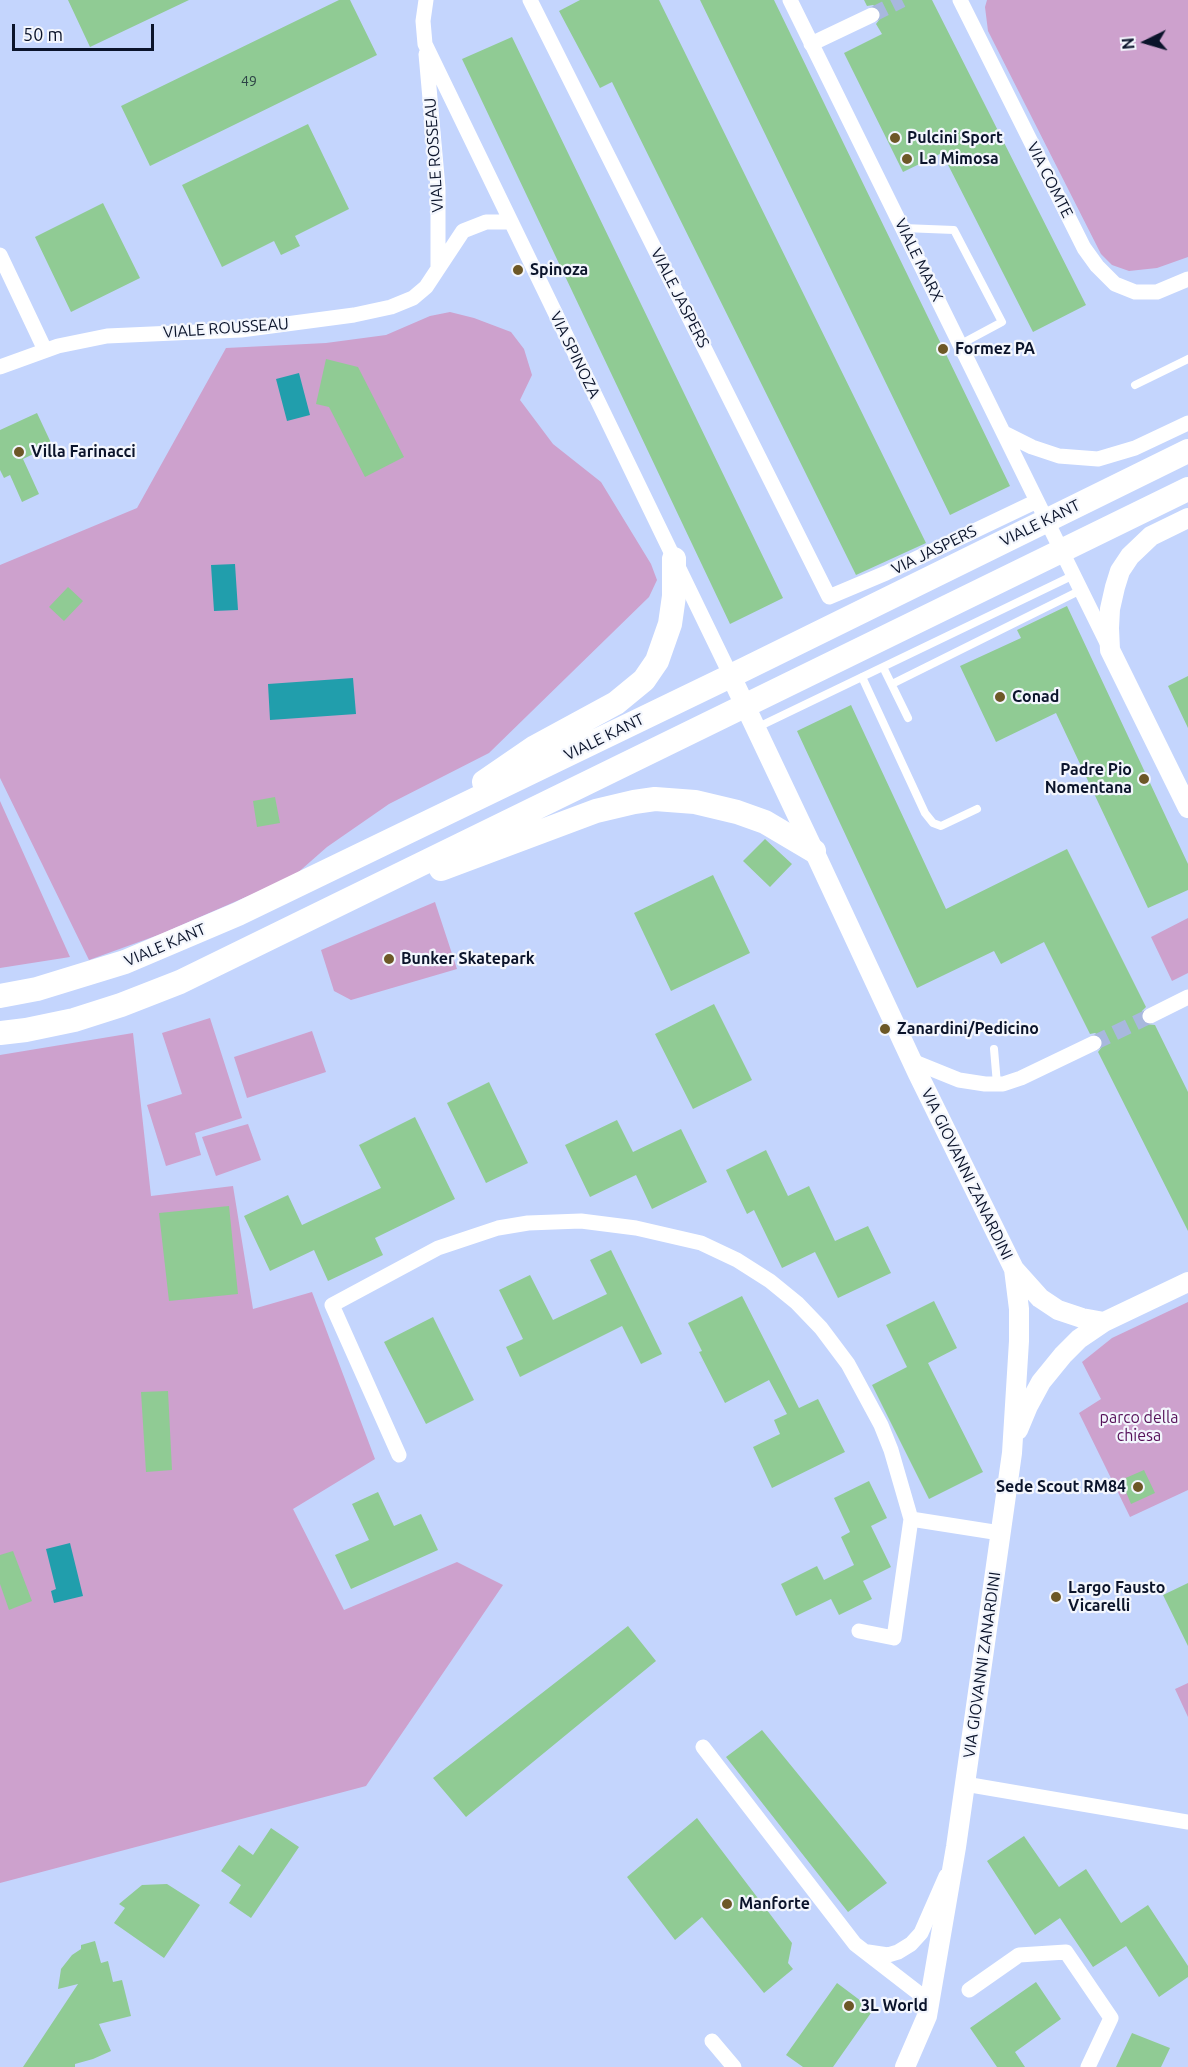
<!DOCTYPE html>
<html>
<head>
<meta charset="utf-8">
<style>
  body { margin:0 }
  #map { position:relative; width:1188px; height:2067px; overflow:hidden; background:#c4d5fd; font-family:Ubuntu,sans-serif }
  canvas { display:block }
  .north { position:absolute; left:1116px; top:12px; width:60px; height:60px; -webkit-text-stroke:4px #f3f6fd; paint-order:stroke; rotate:265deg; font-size:16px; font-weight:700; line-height:24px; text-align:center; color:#0b142b }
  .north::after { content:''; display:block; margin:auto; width:21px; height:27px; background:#0b142b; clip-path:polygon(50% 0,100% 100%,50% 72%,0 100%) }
  .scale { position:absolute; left:12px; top:24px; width:142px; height:27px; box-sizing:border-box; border:3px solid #0b142b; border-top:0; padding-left:8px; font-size:18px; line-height:21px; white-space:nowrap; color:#0b142b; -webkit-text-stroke:4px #f3f6fd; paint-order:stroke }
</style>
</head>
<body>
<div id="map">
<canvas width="1188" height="2067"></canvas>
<div class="north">N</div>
<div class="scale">50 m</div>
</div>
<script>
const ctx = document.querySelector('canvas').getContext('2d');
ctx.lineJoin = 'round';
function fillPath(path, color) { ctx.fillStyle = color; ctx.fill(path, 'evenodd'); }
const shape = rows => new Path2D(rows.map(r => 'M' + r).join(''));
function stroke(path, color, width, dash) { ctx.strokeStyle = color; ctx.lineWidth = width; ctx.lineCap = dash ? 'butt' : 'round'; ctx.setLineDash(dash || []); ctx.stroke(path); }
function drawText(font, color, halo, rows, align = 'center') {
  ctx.font = font + ' Ubuntu,sans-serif'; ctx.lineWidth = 4.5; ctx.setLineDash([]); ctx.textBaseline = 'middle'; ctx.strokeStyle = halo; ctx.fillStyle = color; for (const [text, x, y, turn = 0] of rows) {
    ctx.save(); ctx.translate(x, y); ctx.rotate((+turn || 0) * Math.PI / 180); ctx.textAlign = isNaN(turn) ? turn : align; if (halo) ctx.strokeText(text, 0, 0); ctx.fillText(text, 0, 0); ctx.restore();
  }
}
const green = shape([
  [987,0,1188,0,1188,257,1157,268,1129,271,1112,265,1101,254,988,31,985,7],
  [450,312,474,318,511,332,524,349,532,375,520,400,553,444,601,482,651,564,657,580,649,597,489,753,389,804,327,847,294,876,161,934,89,960,0,778,0,565,137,508,226,348,326,343,386,335,430,316],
  [0,801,70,957,0,968],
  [435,902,457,969,351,1000,334,991,321,950],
  [1188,918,1188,973,1172,981,1151,937],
  [210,1018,242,1118,195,1133,201,1155,166,1166,147,1105,182,1094,162,1033],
  [312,1031,326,1072,247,1098,234,1057],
  [133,1033,151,1196,233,1186,253,1309,312,1292,375,1459,293,1509,344,1610,457,1562,503,1585,366,1786,0,1883,0,1055],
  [248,1124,261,1160,216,1176,202,1137],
  [1188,1302,1188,1490,1130,1517,1079,1413,1101,1399,1082,1362,1112,1338],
  [1188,1683,1188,1717,1175,1689]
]);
const water = shape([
  [299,373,310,415,287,421,276,379],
  [235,564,238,610,214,611,211,565],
  [353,678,356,714,270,720,268,684],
  [70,1543,83,1596,54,1603,51,1591,56,1589,46,1549]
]);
const building = shape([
  [68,0,189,0,90,47],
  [339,0,350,0,377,55,150,166,121,106],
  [580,0,659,0,926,543,856,575,612,82,600,88,559,11],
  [700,0,774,0,1010,486,950,515],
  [864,0,932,0,1086,305,1033,332,942,153,903,172,844,53,882,34,876,24,882,16,880,10,873,5,867,6],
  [512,37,783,598,730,624,462,59],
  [308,124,349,209,295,236,300,246,281,255,274,241,222,267,182,185],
  [103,203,140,278,71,312,35,237],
  [326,359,358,367,404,457,365,477,329,407,316,404],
  [37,413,52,445,23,459,39,494,22,502,10,475,4,478,0,470,0,430],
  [68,587,83,601,64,621,49,607],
  [1067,606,1188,864,1188,890,1148,908,1056,713,996,742,960,666,1021,638,1017,630],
  [1188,676,1188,728,1168,686],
  [851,705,946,909,1067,849,1146,1007,1142,1011,1141,1020,1145,1024,1155,1025,1188,1092,1188,1231,1098,1052,1104,1044,1102,1038,1095,1033,1090,1034,1044,942,1001,964,994,951,917,988,797,731],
  [275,797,280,823,257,827,253,801],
  [765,839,792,864,770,887,743,861],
  [713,875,750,953,671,991,634,913],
  [714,1004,752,1080,693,1109,655,1034],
  [489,1082,528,1163,486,1183,447,1103],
  [415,1117,455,1199,375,1238,383,1255,328,1281,314,1250,270,1271,244,1216,288,1195,302,1225,381,1188,359,1145],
  [617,1120,633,1152,681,1129,707,1182,652,1209,636,1175,590,1197,565,1145],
  [766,1150,788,1196,809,1186,835,1241,868,1226,891,1273,838,1298,815,1252,782,1268,754,1210,747,1214,726,1170],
  [229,1206,238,1294,169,1301,159,1213],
  [611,1250,662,1354,641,1364,622,1326,520,1377,506,1347,523,1339,499,1290,530,1275,553,1320,607,1294,590,1260],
  [742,1296,799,1408,818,1399,845,1452,772,1488,753,1447,780,1434,774,1420,787,1414,769,1380,725,1403,699,1352,702,1351,688,1323],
  [934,1301,957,1348,928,1363,983,1472,929,1499,872,1385,907,1367,886,1325],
  [433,1317,474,1400,426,1424,384,1342],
  [168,1391,172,1470,146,1472,141,1392],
  [1144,1470,1155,1493,1131,1504,1121,1480],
  [869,1481,887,1518,871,1526,891,1567,863,1581,872,1599,839,1615,831,1599,796,1616,781,1584,817,1566,824,1580,854,1565,841,1537,850,1532,834,1498],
  [378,1492,394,1526,421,1514,438,1550,351,1589,335,1555,369,1540,352,1504],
  [13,1551,32,1601,9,1610,0,1584,0,1555],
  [1188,1583,1188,1646,1163,1595],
  [628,1626,656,1661,466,1817,433,1778],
  [762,1730,887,1883,848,1912,726,1757],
  [697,1818,792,1943,788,1963,793,1969,764,1993,702,1917,675,1940,627,1877],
  [271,1828,299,1847,251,1918,229,1903,241,1885,221,1871,239,1845,253,1855],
  [1024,1836,1059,1887,1086,1869,1121,1923,1148,1905,1188,1966,1188,1977,1159,1997,1126,1946,1093,1967,1060,1918,1035,1935,987,1861],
  [167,1884,200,1905,164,1958,114,1923,125,1908,119,1904,142,1885],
  [95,1941,101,1963,108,1961,113,1982,122,1980,131,2016,99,2024,111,2051,93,2059,75,2064,75,2067,23,2067,78,1984,58,1989,61,1969,72,1955,81,1949,81,1945],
  [1036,1982,1061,2019,1015,2052,1025,2067,997,2067,970,2028],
  [837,1983,873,2010,833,2067,803,2067,786,2055],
  [1132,2033,1170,2048,1161,2067,1116,2067]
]);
const minorTunnel = shape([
  [872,15,902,0],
  [1094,1043,1150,1016]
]);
const service = shape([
  [903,228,954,230,1002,322,961,344],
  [1135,385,1188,359],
  [883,667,908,718],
  [862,677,925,813,933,823,941,826,977,809],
  [892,684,1081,590],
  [756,728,1074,575],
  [994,1049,997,1084]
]);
const minor = shape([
  [426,0,423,21,425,44,731,676],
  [530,0,829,597,886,573,1037,501],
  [790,0,1108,645],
  [960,0,1084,248,1097,266,1115,284,1135,292,1157,292,1188,279],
  [811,44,872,15],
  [426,54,438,188,438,266],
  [0,255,45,350],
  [0,367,58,346,107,336,241,330,354,315,391,307,413,298,426,287,463,231,486,222,510,222],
  [1004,433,1032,447,1059,456,1098,459,1135,448,1188,423],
  [1150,1016,1188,997],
  [912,1061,959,1080,985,1084,1003,1084,1021,1078,1094,1043],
  [399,1455,332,1305,438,1248,498,1228,528,1223,581,1221,636,1228,701,1243,737,1260,770,1281,797,1303,821,1328,848,1364,881,1425,891,1450,911,1519,894,1638,859,1631],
  [911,1519,1000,1533],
  [703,1747,855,1944,930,2002],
  [965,1784,1188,1822],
  [868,1952,888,1955,898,1952,911,1944,921,1933,946,1876],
  [969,1990,1019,1955,1066,1952,1111,2018,1088,2067],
  [712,2041,734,2067]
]);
const tertiary = shape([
  [1188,518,1151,536,1130,556,1120,571,1115,587,1110,609,1109,628,1110,650,1188,808],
  [731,676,814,851,918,1074,1014,1269,1019,1309,1019,1341,1012,1453,956,1847,927,2016,905,2067],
  [1014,1269,1040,1298,1058,1310,1082,1318,1104,1322],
  [1018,1430,1028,1406,1041,1382,1063,1355,1079,1339,1104,1322,1188,1282]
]);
const primary = shape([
  [484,782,535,747,616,703,644,680,657,661,670,624,674,596,674,559],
  [441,869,596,811,634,802,655,799,695,802,737,812,765,822,814,851],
  [0,996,37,989,125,962,238,914,745,669,1188,451],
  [0,1033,26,1030,74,1020,121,1005,180,982,1188,489]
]);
const markers = [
  [895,138,6,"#6d5827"],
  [907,159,6,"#6d5827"],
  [518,270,6,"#6d5827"],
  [943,349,6,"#6d5827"],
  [19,452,6,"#6d5827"],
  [1000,697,6,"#6d5827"],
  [1144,779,6,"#6d5827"],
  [389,959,6,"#6d5827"],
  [885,1029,6,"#6d5827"],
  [1138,1487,6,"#6d5827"],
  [1056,1597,6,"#6d5827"],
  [727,1904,6,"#6d5827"],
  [849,2006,6,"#6d5827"]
];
const numberNames = [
  ["49",249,81]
];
const poiNames = [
  ["Pulcini Sport",907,138],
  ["La Mimosa",919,159],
  ["Spinoza",530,270],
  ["Formez PA",955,349],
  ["Villa Farinacci",31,452],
  ["Conad",1012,697],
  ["Padre Pio",1132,770,"right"],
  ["Nomentana",1132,788,"right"],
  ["Bunker Skatepark",401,959],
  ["Zanardini/Pedicino",897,1029],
  ["Sede Scout RM84",1126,1487,"right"],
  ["Largo Fausto",1068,1588],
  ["Vicarelli",1068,1606],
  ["Manforte",739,1904],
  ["3L World",861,2006]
];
const streetNames = [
  ["VIALE ROSSEAU",434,155,-94],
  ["VIA COMTE",1050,180,63],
  ["VIALE MARX",919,260,64],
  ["VIALE JASPERS",680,298,63],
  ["VIALE ROUSSEAU",226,328,-4],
  ["VIA SPINOZA",575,355,64],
  ["VIALE KANT",1040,523,-26],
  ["VIA JASPERS",934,550,-26],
  ["VIALE KANT",604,737,-26],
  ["VIALE KANT",165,945,-23],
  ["VIA GIOVANNI ZANARDINI",967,1174,64],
  ["VIA GIOVANNI ZANARDINI",982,1665,-82]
];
const parkNames = [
  ["parco della",1139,1418],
  ["chiesa",1139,1436]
];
fillPath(green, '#cda1cd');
fillPath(water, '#219eac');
fillPath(building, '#90cb94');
stroke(minorTunnel, '#a8b8de', 15, [15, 8]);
stroke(service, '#fff', 8);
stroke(minor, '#fff', 15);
stroke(tertiary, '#fff', 20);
stroke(primary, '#fff', 24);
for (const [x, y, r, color] of markers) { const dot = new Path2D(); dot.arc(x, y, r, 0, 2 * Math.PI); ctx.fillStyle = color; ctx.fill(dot); stroke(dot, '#f3f6fd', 2); }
drawText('14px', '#2c4245', null, numberNames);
drawText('bold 16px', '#0b142b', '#f3f6fd', poiNames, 'left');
drawText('16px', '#0b142b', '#f3f6fd', streetNames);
drawText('16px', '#561159', '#f3f6fd', parkNames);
</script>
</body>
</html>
